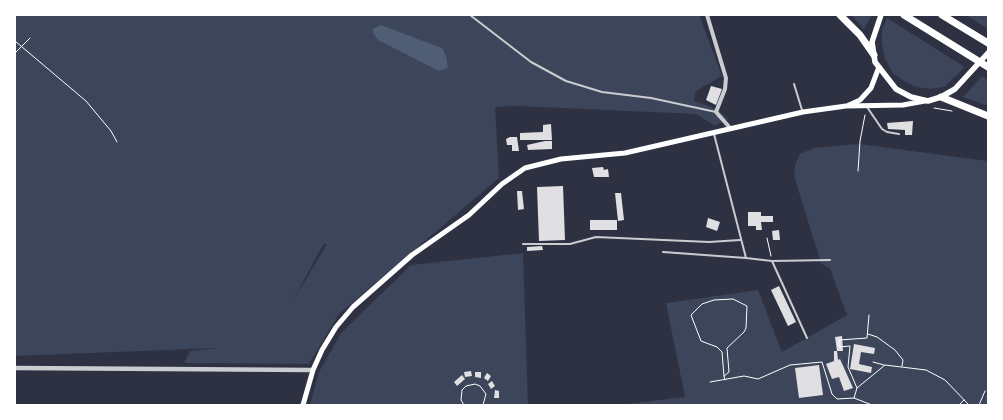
<!DOCTYPE html>
<html>
<head>
<meta charset="utf-8">
<style>
  body { margin:0 }
  #map { position:relative; width:1003px; height:420px; overflow:hidden; background:#2d3142; font-family:Lato,sans-serif }
  canvas { display:block }
  .frame { position:absolute; inset:0; border:16px solid #fff; pointer-events:none }
</style>
</head>
<body>
<div id="map">
<canvas width="1003" height="420"></canvas>
<div class="frame"></div>
</div>
<script>
const ctx = document.querySelector('canvas').getContext('2d');
ctx.lineJoin = 'round';
function fillPath(path, color) { ctx.fillStyle = color; ctx.fill(path, 'evenodd'); }
const shape = rows => new Path2D(rows.map(r => 'M' + r).join(''));
function stroke(path, color, width, dash) { ctx.strokeStyle = color; ctx.lineWidth = width; ctx.lineCap = dash ? 'butt' : 'round'; ctx.setLineDash(dash || []); ctx.stroke(path); }
const green = shape([
  [15,15,699,15,722,76,696,91,694,101,717,109,728,119,715,126,696,114,517,106,495,107,499,178,339,314,309,364,184,363,190,351,217,348,15,356],
  [324,244,327,244,294,299,318,254],
  [851,15,872,15,864,29],
  [966,15,988,15,988,29],
  [887,18,965,67,944,87,931,89,916,87,904,81,893,73,885,59,882,43,882,30],
  [982,76,988,80,988,106,963,97],
  [859,144,988,161,988,405,619,405,685,397,666,303,758,290,782,352,847,315,830,269,821,263,794,176,795,165,800,154,814,148],
  [523,253,528,405,310,405,319,372,341,333,411,265]
]);
const water = shape([
  [381,25,442,48,446,56,448,68,439,71,378,40,373,33,373,29]
]);
const building = shape([
  [711,86,722,89,716,105,706,100],
  [913,121,912,135,905,135,905,130,888,129,887,123],
  [551,124,552,140,520,140,520,133,543,132,543,125],
  [510,137,517,137,519,151,512,151,512,145,507,145,506,139],
  [545,141,552,141,552,149,528,150,527,145],
  [603,167,604,170,608,169,609,177,594,177,592,168],
  [563,186,565,240,539,241,537,187],
  [517,191,522,191,524,209,518,210],
  [615,193,621,193,624,220,618,221],
  [748,212,761,212,761,216,773,216,773,222,761,222,762,230,756,230,756,226,748,226],
  [708,218,720,222,717,231,706,227],
  [590,220,617,220,617,230,590,230],
  [779,230,780,240,773,240,772,231],
  [542,246,543,250,527,251,527,247],
  [779,286,796,322,788,326,771,290],
  [842,336,843,351,837,351,838,360,840,359,853,388,844,391,839,377,832,379,826,364,834,361,834,351,837,351,835,337],
  [854,344,875,348,874,354,861,352,859,364,872,367,871,373,850,369],
  [819,365,823,395,799,398,795,368],
  [471,371,472,376,465,377,464,372],
  [475,372,481,372,481,378,475,377],
  [487,373,491,376,488,381,484,378],
  [462,375,465,379,457,386,454,382],
  [492,381,495,386,491,389,488,384],
  [495,390,499,391,499,398,494,398]
]);
const path = shape([
  [15,41,86,101,111,131,117,142],
  [15,53,30,38],
  [934,108,952,111],
  [858,171,860,141,865,115],
  [767,238,771,256],
  [869,315,867,338,839,340,839,347,850,346,848,367,857,388,854,398,872,405],
  [868,334,877,337,895,350,903,360,902,366],
  [873,362,884,365],
  [724,376,729,372,727,348,744,332,746,328,747,306,733,299,714,300,702,304,691,315,701,341,717,347,722,352,724,376,725,380],
  [710,382,744,376,758,379,790,365,822,362,832,394,837,399,854,398],
  [857,388,885,365,926,370,945,380,969,405],
  [464,405,461,400,462,390,466,386,475,384,480,386,486,394,483,405],
  [959,405,964,400],
  [979,405,985,391]
]);
const service = shape([
  [470,15,531,62,566,81,602,92,651,98,716,112],
  [794,84,802,110],
  [867,107,882,129,887,132,899,134],
  [714,134,746,258,772,261,830,260],
  [523,244,570,244,596,237,709,242,740,240],
  [663,252,746,258],
  [772,261,807,338]
]);
const minor = shape([
  [707,15,726,78,725,89,716,112,731,129]
]);
const tertiary = shape([
  [15,368,313,370]
]);
const secondary = shape([
  [849,105,860,100,871,88,879,67],
  [303,405,313,370,322,350,336,327,353,307,412,255,469,215,502,184,525,168,561,159,625,153,803,112,846,106,903,105,925,101]
]);
const primary = shape([
  [881,15,872,42,875,62,896,89,911,97,928,101,941,97,955,89,988,53]
]);
const motorway = shape([
  [840,15,860,35,874,55],
  [904,15,988,67],
  [942,15,988,43],
  [941,97,988,116]
]);
fillPath(green, '#3c4559');
fillPath(water, '#4f5d75');
fillPath(building, '#e0e0e3');
stroke(path, '#fff', 1);
stroke(service, '#caccd0', 2);
stroke(minor, '#caccd0', 4);
stroke(tertiary, '#caccd0', 4.5);
stroke(secondary, '#fff', 5);
stroke(primary, '#fff', 5.5);
stroke(motorway, '#fff', 7);
</script>
</body>
</html>
